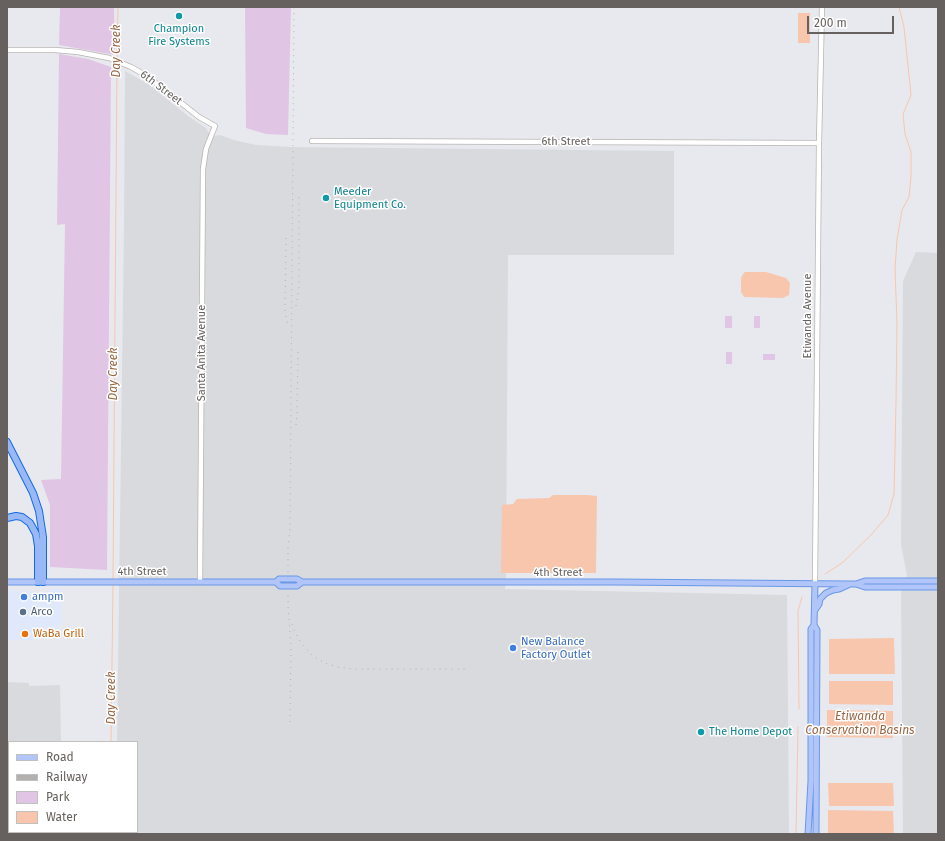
<!DOCTYPE html>
<html>
<head>
<meta charset="utf-8">
<style>
  body { margin:0 }
  #map { position:relative; width:945px; height:841px; overflow:hidden; background:#e7e9ef; font-family:"Fira Sans",sans-serif }
  canvas { display:block }
  .frame { position:absolute; inset:0; border:8px solid #66615e; pointer-events:none }
  .legend { position:absolute; left:8px; top:741px; width:130px; height:92px; box-sizing:border-box; background:#fff; border:1px solid #c2c0bf; margin:0; padding:5px 7px; list-style:none; font-size:12px; color:#66615e }
  .legend li { display:flex; align-items:center; gap:8px; height:20px }
  .legend b { width:20px; border:1px solid #c2c0bf }
  .scale { position:absolute; left:807px; top:16px; width:87px; height:18px; box-sizing:border-box; border:2px solid #66615e; border-top:0; padding-left:5px; font-size:12px; line-height:14px; white-space:nowrap; color:#66615e; -webkit-text-stroke:3px #fff; paint-order:stroke }
</style>
</head>
<body>
<div id="map">
<canvas width="945" height="841"></canvas>
<div class="frame"></div>
<ul class="legend">
<li><b style="height:5px;background:#b2c5f9"></b>Road</li>
<li><b style="height:5px;background:#b2b1b0"></b>Railway</li>
<li><b style="height:11px;background:#e1c5e4"></b>Park</li>
<li><b style="height:11px;background:#f8c6ad"></b>Water</li>
</ul>
<div class="scale">200 m</div>
</div>
<script>
const ctx = document.querySelector('canvas').getContext('2d');
ctx.lineJoin = 'round';
function fillPath(path, color) { ctx.fillStyle = color; ctx.fill(path, 'evenodd'); }
const shape = rows => new Path2D(rows.map(r => 'M' + r).join(''));
function stroke(path, color, width, dash) { ctx.strokeStyle = color; ctx.lineWidth = width; ctx.lineCap = dash ? 'butt' : 'round'; ctx.setLineDash(dash || []); ctx.stroke(path); }
function drawText(font, color, halo, rows, align = 'center') {
  ctx.font = font + ' "Fira Sans",sans-serif'; ctx.lineWidth = 3; ctx.setLineDash([]); ctx.textBaseline = 'middle'; ctx.strokeStyle = halo; ctx.fillStyle = color; for (const [text, x, y, turn = 0] of rows) {
    ctx.save(); ctx.translate(x, y); ctx.rotate((+turn || 0) * Math.PI / 180); ctx.textAlign = isNaN(turn) ? turn : align; if (halo) ctx.strokeText(text, 0, 0); ctx.fillText(text, 0, 0); ctx.restore();
  }
}
const commercial = shape([
  [7,589,14,591,29,591,33,593,48,593,51,589,62,589,61,625,57,628,39,628,35,640,7,640]
]);
const industrial = shape([
  [125,71,148,84,188,116,206,128,208,132,215,136,220,135,234,140,256,145,291,147,674,151,674,255,508,255,506,575,505,589,787,595,789,834,115,834,115,832,137,832,137,742,117,742,124,226],
  [916,252,938,253,938,834,903,834,901,593,907,576,901,544,903,281],
  [7,682,29,683,29,686,60,685,61,742,9,742,9,832,57,832,56,834,7,834]
]);
const green = shape([
  [60,7,114,7,115,55,59,45],
  [245,7,291,7,288,135,266,134,246,128],
  [59,54,88,59,111,67,107,570,50,567,50,505,41,480,61,479,65,224,57,225],
  [725,316,732,316,732,328,725,328],
  [754,316,760,316,760,328,754,328],
  [726,352,732,352,732,364,726,364],
  [763,354,775,354,775,360,763,360]
]);
const water = shape([
  [798,13,810,13,810,43,798,43],
  [745,272,766,272,786,278,790,283,789,295,783,298,744,297,741,292,741,278,743,274],
  [553,495,587,495,597,496,596,573,501,573,502,505,513,504,517,499,549,498],
  [894,638,895,674,829,674,829,639],
  [829,681,893,681,893,705,829,704],
  [827,710,893,711,893,738,827,737],
  [828,783,893,783,894,806,829,806],
  [828,810,893,811,894,834,828,834]
]);
const stream = shape([
  [117,58,118,7],
  [825,574,842,563,871,535,888,515,894,494,896,403,897,323,895,269,897,240,902,210,909,197,911,176,911,152,905,134,903,114,911,95,904,27,899,7],
  [113,580,117,64],
  [799,709,798,611,802,597],
  [111,742,113,584],
  [110,834,110,832],
  [796,834,798,727]
]);
const secondary = shape([
  [7,50,55,50,78,52,109,58,131,67,147,76,199,117,215,126,206,149,203,169,200,582],
  [312,141,819,143],
  [815,584,819,143,822,7]
]);
const primary = shape([
  [7,582,276,582,279,579,297,579,302,582],
  [276,582,280,586,297,586,302,582,615,582,849,584,856,584,865,587,938,587],
  [815,584,814,625,817,630,816,834],
  [856,584,865,581,938,581],
  [815,610,819,604,820,599,826,593,833,590,839,589,848,585],
  [808,834,811,781,811,629,814,625]
]);
const highway = shape([
  [7,442,33,493,39,511,43,537,43,582],
  [7,518,16,516,22,517,30,523,36,534,38,546,38,582]
]);
const rail = shape([
  [286,238,285,310,288,327],
  [296,306,299,287,299,196],
  [296,425,297,414,298,350],
  [292,624,294,630,301,643,312,655,323,662,337,667,353,669,468,669],
  [290,722,291,646,288,605,288,547,290,531,294,7]
]);
const markers = [
  [179,16,4,"#0f9aa8"],
  [326,198,4,"#0f9aa8"],
  [24,597,4,"#3f7fe0"],
  [23,612,4,"#5c6f8a"],
  [25,634,4,"#e8710a"],
  [513,648,4,"#3f7fe0"],
  [701,732,4,"#0f9aa8"]
];
const cultureNames = [
  ["Champion",179,29,"center"],
  ["Fire Systems",179,42,"center"],
  ["Meeder",334,192],
  ["Equipment Co.",334,205],
  ["The Home Depot",709,732]
];
const streetNames = [
  ["6th Street",161,88,37],
  ["6th Street",566,142],
  ["Etiwanda Avenue",808,316,-90],
  ["Santa Anita Avenue",202,353,-90],
  ["4th Street",142,572],
  ["4th Street",558,573]
];
const shopNames = [
  ["ampm",32,597],
  ["New Balance",521,642],
  ["Factory Outlet",521,655]
];
const serviceNames = [
  ["Arco",31,612]
];
const foodNames = [
  ["WaBa Grill",33,634]
];
const waterNames = [
  ["Day Creek",117,51,-90],
  ["Day Creek",114,374,-90],
  ["Day Creek",112,698,-90],
  ["Etiwanda",860,717],
  ["Conservation Basins",860,731]
];
fillPath(commercial, '#dfe9fb');
fillPath(industrial, '#d9dade');
fillPath(green, '#e1c5e4');
fillPath(water, '#f8c6ad');
stroke(stream, '#f8c6ad', 1);
stroke(secondary, '#b8b4b1', 6);
stroke(primary, '#6898e6', 7);
stroke(highway, '#1369e3', 8);
stroke(secondary, '#fff', 4.5);
stroke(primary, '#b2c5f9', 5);
stroke(highway, '#98b9f5', 6);
stroke(rail, '#b2b1b0', 1, [1, 5]);
for (const [x, y, r, color] of markers) { const dot = new Path2D(); dot.arc(x, y, r, 0, 2 * Math.PI); ctx.fillStyle = color; ctx.fill(dot); stroke(dot, '#fff', 1.5); }
drawText('11px', '#0d838f', '#fff', cultureNames, 'left');
drawText('11px', '#66615e', '#fff', streetNames);
drawText('11px', '#366cbe', '#fff', shopNames, 'left');
drawText('11px', '#4e5e75', '#fff', serviceNames, 'left');
drawText('11px', '#c56008', '#fff', foodNames, 'left');
drawText('italic 12px', '#996744', '#fff', waterNames);
</script>
</body>
</html>
